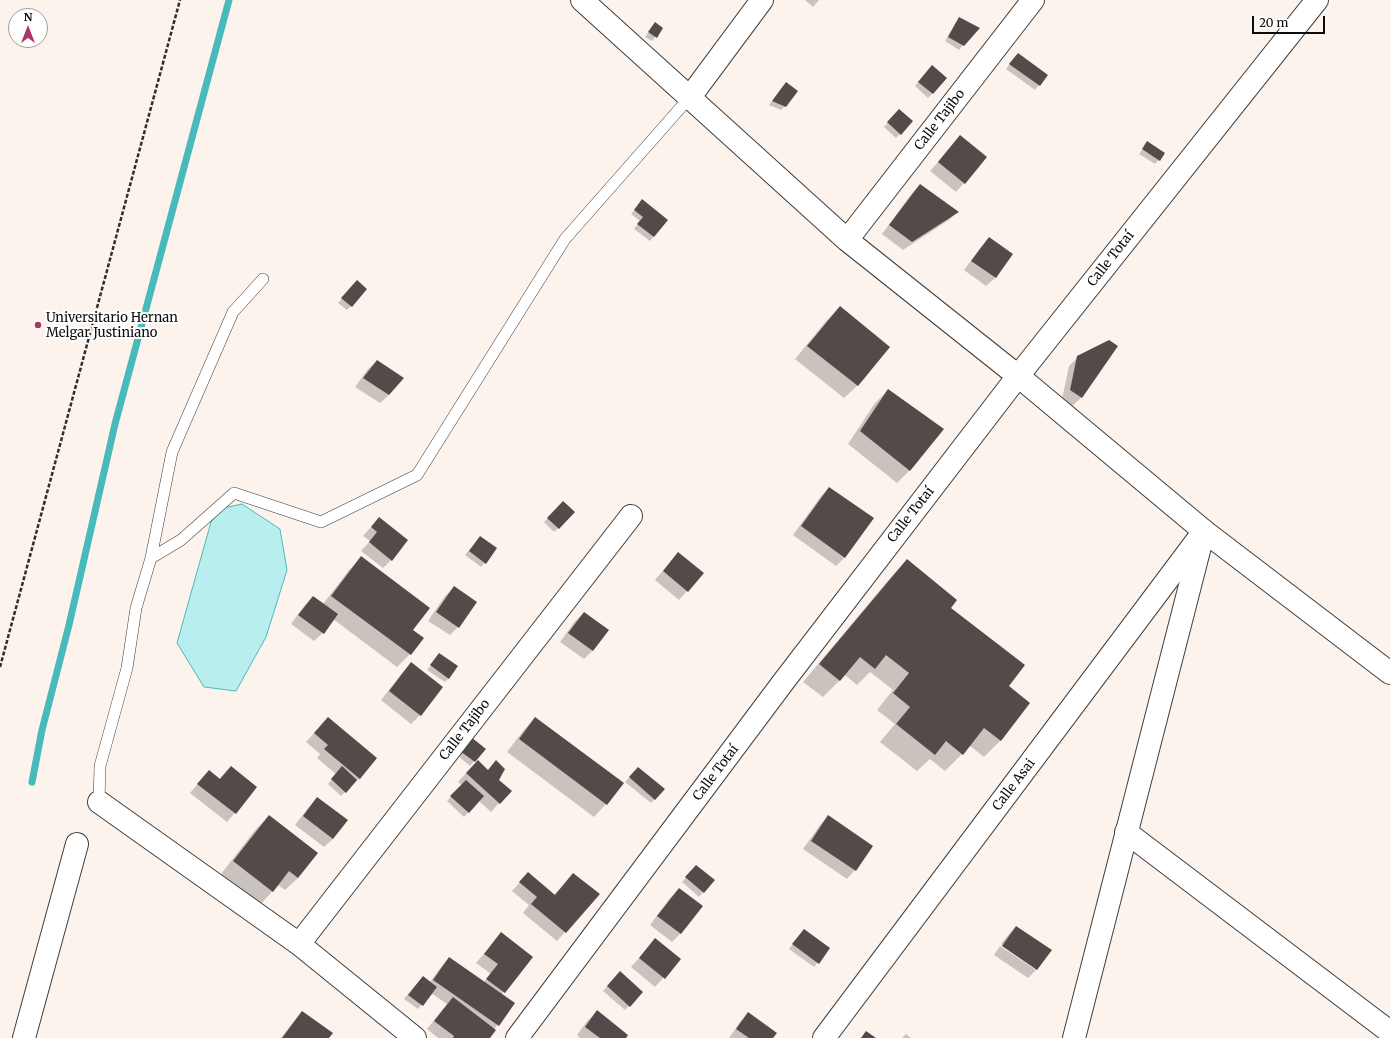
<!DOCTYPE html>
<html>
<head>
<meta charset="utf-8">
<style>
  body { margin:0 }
  #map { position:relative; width:1390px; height:1038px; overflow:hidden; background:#fdf3ed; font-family:Merriweather,serif }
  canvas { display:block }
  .north { position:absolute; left:8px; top:8px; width:40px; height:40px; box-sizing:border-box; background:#fff; border:1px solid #9e9e9e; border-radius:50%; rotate:0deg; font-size:11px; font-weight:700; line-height:16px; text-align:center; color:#0c0c0c }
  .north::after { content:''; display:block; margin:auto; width:14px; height:18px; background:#aa3668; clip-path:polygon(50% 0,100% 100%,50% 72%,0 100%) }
  .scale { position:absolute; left:1252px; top:16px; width:73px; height:18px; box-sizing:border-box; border:2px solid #0c0c0c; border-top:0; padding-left:5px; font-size:12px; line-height:14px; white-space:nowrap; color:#0c0c0c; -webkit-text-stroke:3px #fff; paint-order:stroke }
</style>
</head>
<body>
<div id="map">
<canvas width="1390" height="1038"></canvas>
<div class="north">N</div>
<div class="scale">20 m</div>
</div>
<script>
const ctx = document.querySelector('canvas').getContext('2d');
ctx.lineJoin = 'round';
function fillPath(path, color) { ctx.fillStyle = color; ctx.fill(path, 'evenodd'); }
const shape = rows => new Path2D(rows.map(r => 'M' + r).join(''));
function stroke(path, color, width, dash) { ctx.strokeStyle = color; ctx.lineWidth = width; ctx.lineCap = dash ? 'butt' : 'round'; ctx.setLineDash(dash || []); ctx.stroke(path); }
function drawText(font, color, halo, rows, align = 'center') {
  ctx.font = font + ' Merriweather,serif'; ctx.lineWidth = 4; ctx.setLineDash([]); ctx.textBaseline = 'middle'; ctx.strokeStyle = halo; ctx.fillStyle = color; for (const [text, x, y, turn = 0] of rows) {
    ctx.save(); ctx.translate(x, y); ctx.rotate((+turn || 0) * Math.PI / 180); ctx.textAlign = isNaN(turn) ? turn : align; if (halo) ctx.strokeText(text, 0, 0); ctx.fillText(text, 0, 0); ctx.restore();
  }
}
const water = shape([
  [242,504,280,529,287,570,266,637,236,691,204,687,177,643,211,522,223,508,242,504]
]);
const shadow = shape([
  [805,0,819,0,813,7],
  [960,18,963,45,959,50,945,41,956,22],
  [655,24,662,28,652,41,645,37],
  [1014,58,1047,75,1035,90,1006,69],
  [928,70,946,78,928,98,915,86],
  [782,88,785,106,781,110,769,105],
  [895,114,900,134,896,138,884,127],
  [960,137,964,183,956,192,930,171],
  [1147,143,1159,160,1155,164,1139,154],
  [920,185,957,212,949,220,903,250,882,234,912,193],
  [639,205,667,220,650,241,634,229,640,221,631,214],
  [989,238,1012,254,995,278,986,286,964,270,981,247],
  [353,286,351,306,347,310,338,303],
  [840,307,889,347,857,386,844,398,795,359,827,320],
  [1117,347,1081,398,1072,406,1062,399,1069,366,1078,357],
  [377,361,389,395,380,403,355,387,368,369],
  [888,390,910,470,897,483,848,444,875,403],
  [829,488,845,557,836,566,793,535,821,496],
  [563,503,574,513,554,532,544,522],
  [379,518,391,560,383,568,361,551,370,541,363,536],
  [480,537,485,563,481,567,465,555],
  [678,553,703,573,679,600,655,580],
  [362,557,412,630,422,638,410,654,397,667,333,619,323,633,314,641,291,624,305,605,313,597,323,604,349,570],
  [907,560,950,608,1007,686,1029,703,1000,741,984,757,969,745,962,754,945,771,930,759,917,771,880,742,895,724,877,710,893,690,870,672,857,685,845,675,823,697,803,682,891,577],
  [454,587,458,627,450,635,428,621,445,596],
  [584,613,607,631,592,651,584,659,560,642,575,621],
  [436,658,449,678,445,682,427,670],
  [412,663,442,687,420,715,411,724,381,700,403,672],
  [328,718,360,778,341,796,328,784,336,774,317,758,320,754,306,742],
  [535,718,606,804,594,817,507,752,523,731],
  [468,743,484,749,470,766,457,755],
  [231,767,256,787,227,822,190,793,209,771,219,779],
  [469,770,498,780,499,803,491,812,479,801,464,817,447,801,462,785,458,782],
  [634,772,655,799,651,803,625,782],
  [317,798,333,839,324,847,295,825,309,807],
  [269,816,298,878,285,890,278,885,260,905,221,874,256,829],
  [828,816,855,870,847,879,803,849,820,825],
  [693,870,714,880,699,897,682,882],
  [573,874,599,894,557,941,523,913,529,905,512,891,520,882,554,895],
  [679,889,681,933,672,942,650,925,670,898],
  [1016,927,1050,950,1037,970,1037,968,1001,944,1008,935],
  [804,930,829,948,814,967,789,949],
  [501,934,531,957,501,995,513,1003,488,1038,438,1038,427,1029,447,1004,431,993,418,1009,404,999,419,981,430,982,441,967,449,958,484,982,491,974,476,963],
  [656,939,680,959,655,987,631,967],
  [1000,946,1036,970,1028,978,994,955],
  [616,976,629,1006,625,1010,603,991],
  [302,1012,328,1038,281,1038,294,1021],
  [597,1012,624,1038,580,1038,577,1035,588,1020],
  [748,1014,772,1038,729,1038,740,1022],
  [906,1034,911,1038,902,1038]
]);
const stream = shape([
  [32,782,42,730,69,625,115,424,229,0]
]);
const building = shape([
  [959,17,980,28,964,46,948,37],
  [655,22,663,28,657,38,648,32],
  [1018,53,1048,75,1040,86,1009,64],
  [932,65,947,78,933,94,918,82],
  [786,82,798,91,786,107,772,101],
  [899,109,913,121,901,135,887,122],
  [960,135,987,157,965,184,938,162],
  [1147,141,1165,153,1160,161,1142,149],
  [920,184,959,212,912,242,889,225],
  [642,199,668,220,654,237,637,224,643,217,634,210],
  [989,237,1013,254,996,278,971,261],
  [357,280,367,289,352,307,341,298],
  [840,306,890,347,858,386,807,346],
  [1109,340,1118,346,1082,398,1070,390,1077,356],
  [377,360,404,378,389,395,363,378],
  [888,389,944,429,910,471,860,431],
  [829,487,874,518,845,558,801,526],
  [563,501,575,512,559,529,547,518],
  [379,517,408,540,392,561,369,542,377,532,371,527],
  [480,536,497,548,486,564,469,551],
  [678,552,704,573,688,592,663,571],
  [361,556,430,608,413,630,424,638,411,655,331,596],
  [907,559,957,600,951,608,1025,665,1009,686,1030,703,1001,741,984,728,963,755,946,741,935,755,896,724,910,707,893,693,909,673,886,655,875,669,860,657,840,681,819,664],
  [454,586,477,602,459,628,436,612],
  [313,596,338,614,324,634,298,615],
  [584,612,609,630,593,651,568,633],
  [439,653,458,666,449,679,430,665],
  [411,662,443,687,421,716,389,691],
  [328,717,377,758,360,779,324,749,328,745,314,733],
  [535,717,624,783,607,805,519,739],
  [471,737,486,749,475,762,460,751],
  [478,760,488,770,496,760,505,769,499,780,512,791,500,804,466,773],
  [231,766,257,787,236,814,197,784,209,770,220,779],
  [342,766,357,780,346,793,331,779],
  [638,767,665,789,655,800,629,777],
  [466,780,484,796,469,813,450,796],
  [317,797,348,820,333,839,303,816],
  [269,815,318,853,298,878,289,871,273,892,233,861],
  [828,815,873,846,856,871,811,841],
  [696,865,715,880,704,893,685,877],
  [528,872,555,895,573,873,600,894,566,933,531,904,537,897,519,882],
  [679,888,703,906,681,934,657,916],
  [1016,926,1052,950,1037,970,1002,946],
  [804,929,830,948,819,964,792,944],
  [501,932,533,957,505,993,486,979,498,964,484,954],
  [655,938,681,959,665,979,639,958],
  [449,957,515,1003,499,1026,433,980],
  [620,971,643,992,630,1007,607,986],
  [423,976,437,987,423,1006,408,995],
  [453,997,496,1030,490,1038,453,1038,454,1036,434,1021],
  [597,1010,628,1035,626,1038,600,1038,585,1027],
  [302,1011,333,1033,329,1038,282,1038],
  [748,1012,777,1033,773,1038,749,1038,736,1029],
  [866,1031,876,1038,861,1038]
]);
const path = shape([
  [0,667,180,0]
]);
const service = shape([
  [151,558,172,452,233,312,263,279],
  [99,802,100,766,127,668,136,608,151,558,181,540,234,493,321,522,417,475,565,239,690,97]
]);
const minor = shape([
  [582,0,847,240,1023,380,1204,531,824,1038],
  [690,97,762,0],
  [847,240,1033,0],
  [99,802,299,944,415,1038],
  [1126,832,1390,1032],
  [299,944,631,516],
  [24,1038,77,844],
  [517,1038,784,681,1018,376,1317,0]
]);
const tertiary = shape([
  [1074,1038,1204,531,1390,673]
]);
const markers = [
  [38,325,4,"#aa3668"]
];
const streetNames = [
  ["Calle Tajibo",940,120,-52],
  ["Calle Totaí",1111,259,-52],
  ["Calle Totaí",911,515,-52],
  ["Calle Tajibo",465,730,-52],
  ["Calle Totaí",716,773,-53],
  ["Calle Asai",1014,785,-53]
];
const poiNames = [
  ["Universitario Hernan",46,318],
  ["Melgar Justiniano",46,333]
];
fillPath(water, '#b8eeed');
stroke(water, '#48babb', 1);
fillPath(shadow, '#0003');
stroke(stream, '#48babb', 7);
fillPath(building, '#534a4a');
stroke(service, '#3f3f3f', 12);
stroke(minor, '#3f3f3f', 24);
stroke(tertiary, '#3f3f3f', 24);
stroke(path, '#2e2e2e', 2.5, [4, 2]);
stroke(service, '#fff', 11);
stroke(minor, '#fff', 22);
stroke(tertiary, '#fff', 22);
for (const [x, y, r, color] of markers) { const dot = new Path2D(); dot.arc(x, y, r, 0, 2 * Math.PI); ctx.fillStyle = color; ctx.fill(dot); stroke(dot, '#fff', 1.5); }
drawText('13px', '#0c0c0c', '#fff', streetNames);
drawText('13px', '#0c0c0c', '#fff', poiNames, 'left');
</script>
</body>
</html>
